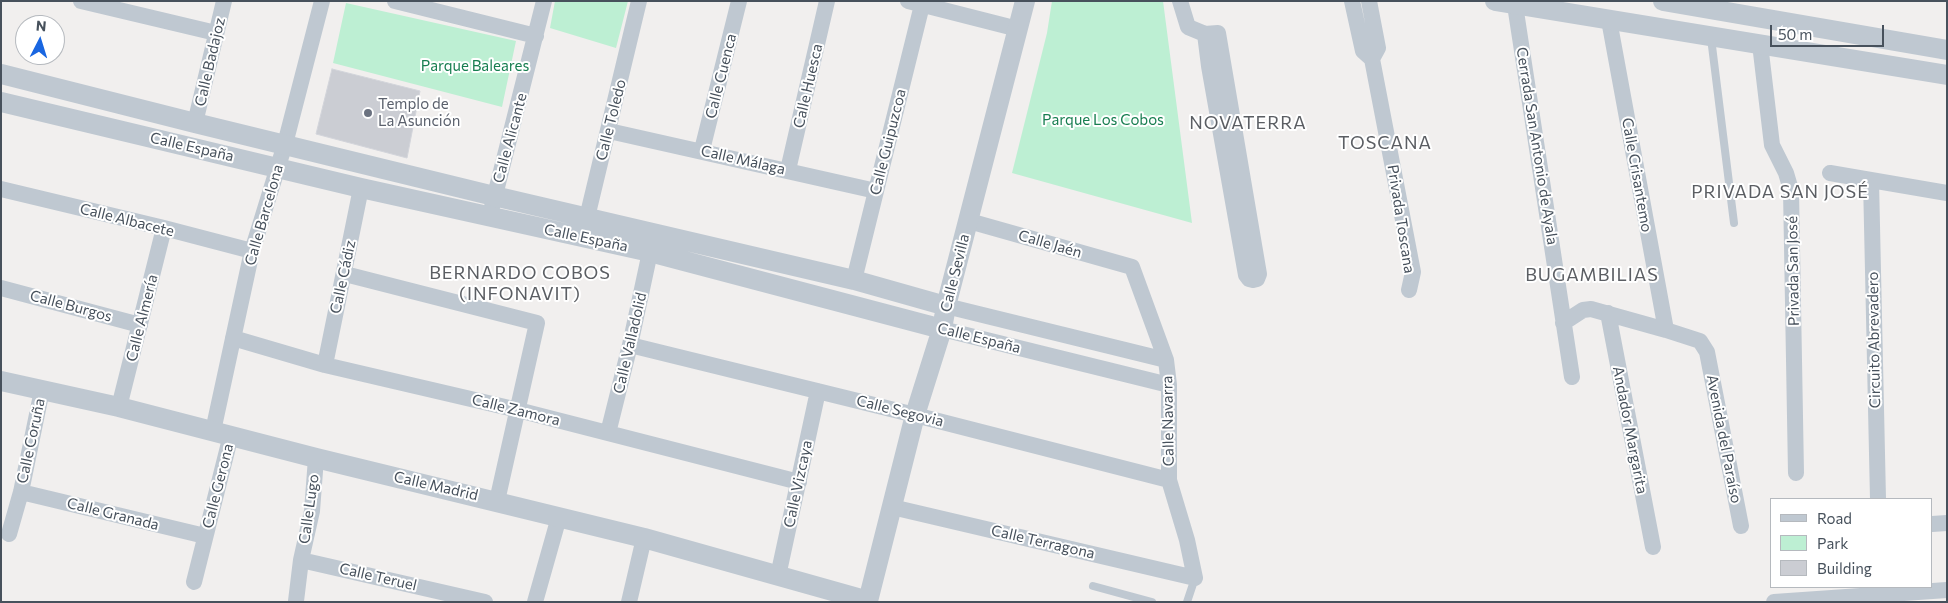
<!DOCTYPE html>
<html>
<head>
<meta charset="utf-8">
<style>
  body { margin:0 }
  #map { position:relative; width:1948px; height:603px; overflow:hidden; background:#f1efee; font-family:Commissioner,sans-serif }
  canvas { display:block }
  .frame { position:absolute; inset:0; border:2px solid #47515c; pointer-events:none }
  .legend { position:absolute; left:1770px; top:498px; width:162px; height:90px; box-sizing:border-box; background:#fff; border:1px solid #b5b9be; margin:0; padding:6px 9px; list-style:none; font-size:15px; color:#47515c }
  .legend li { display:flex; align-items:center; gap:10px; height:25px }
  .legend b { width:25px; border:1px solid #b5b9be }
  .north { position:absolute; left:15px; top:15px; width:50px; height:50px; box-sizing:border-box; background:#fff; border:1px solid #b5b9be; border-radius:50%; rotate:5deg; font-size:14px; font-weight:700; line-height:20px; text-align:center; color:#47515c }
  .north::after { content:''; display:block; margin:auto; width:18px; height:22px; background:#1966e1; clip-path:polygon(50% 0,100% 100%,50% 72%,0 100%) }
  .scale { position:absolute; left:1770px; top:25px; width:114px; height:22px; box-sizing:border-box; border:2px solid #47515c; border-top:0; padding-left:6px; font-size:15px; line-height:18px; white-space:nowrap; color:#47515c; -webkit-text-stroke:4px #fff; paint-order:stroke }
</style>
</head>
<body>
<div id="map">
<canvas width="1948" height="603"></canvas>
<div class="frame"></div>
<ul class="legend">
<li><b style="height:6px;background:#bfc8d1"></b>Road</li>
<li><b style="height:14px;background:#bdefd3"></b>Park</li>
<li><b style="height:14px;background:#cbcdd3"></b>Building</li>
</ul>
<div class="north">N</div>
<div class="scale">50 m</div>
</div>
<script>
const ctx = document.querySelector('canvas').getContext('2d');
ctx.lineJoin = 'round';
function fillPath(path, color) { ctx.fillStyle = color; ctx.fill(path, 'evenodd'); }
const shape = rows => new Path2D(rows.map(r => 'M' + r).join(''));
function stroke(path, color, width, dash) { ctx.strokeStyle = color; ctx.lineWidth = width; ctx.lineCap = dash ? 'butt' : 'round'; ctx.setLineDash(dash || []); ctx.stroke(path); }
function drawText(font, color, halo, rows, align = 'center') {
  ctx.font = font + ' Commissioner,sans-serif'; ctx.lineWidth = 4; ctx.setLineDash([]); ctx.textBaseline = 'middle'; ctx.strokeStyle = halo; ctx.fillStyle = color; for (const [text, x, y, turn = 0] of rows) {
    ctx.save(); ctx.translate(x, y); ctx.rotate((+turn || 0) * Math.PI / 180); ctx.textAlign = isNaN(turn) ? turn : align; if (halo) ctx.strokeText(text, 0, 0); ctx.fillText(text, 0, 0); ctx.restore();
  }
}
const green = shape([
  [555,1,628,1,616,48,550,28],
  [1052,1,1163,1,1192,223,1012,173,1047,33],
  [346,3,516,41,502,107,333,63]
]);
const building = shape([
  [332,69,420,91,407,158,316,134,332,69]
]);
const service = shape([
  [1711,38,1734,223],
  [1093,586,1152,602],
  [1187,602,1195,578]
]);
const minor = shape([
  [81,1,216,33],
  [395,1,536,36],
  [908,1,1018,29],
  [1180,1,1188,27,1205,34,1218,33,1259,274,1257,279,1253,280,1249,279,1246,275,1209,66,1205,34],
  [1352,1,1363,51,1372,59],
  [1369,1,1378,48,1372,59,1413,272,1409,290],
  [1515,5,1572,377],
  [1609,20,1666,330],
  [1760,44,1772,145,1786,173,1791,190,1796,473],
  [195,123,224,1],
  [609,131,876,191],
  [702,150,739,1],
  [788,170,827,1],
  [1830,173,1947,193],
  [1871,180,1878,499],
  [1,189,164,228,252,251],
  [492,207,544,1],
  [584,230,639,1],
  [345,274,537,323,497,501],
  [854,280,922,5],
  [1,288,140,325],
  [946,306,1166,360],
  [1608,313,1653,547],
  [1563,323,1583,310,1591,309,1666,330,1700,341,1707,352,1741,526],
  [942,329,1169,385],
  [233,338,325,365,518,410,799,482],
  [630,345,915,415,1169,480],
  [325,365,361,188],
  [119,407,164,228],
  [213,431,252,251,285,144,322,1],
  [608,433,630,345,650,252],
  [21,492,205,536],
  [892,507,1195,578,1187,540,1169,480,1169,385,1166,360,1132,267,969,221],
  [1932,524,1947,523],
  [9,534,21,492,42,390],
  [301,560,485,602],
  [778,576,818,391],
  [194,582,231,435],
  [296,601,301,560,312,511,316,458],
  [535,602,559,517],
  [629,602,644,538],
  [1774,602,1947,590]
]);
const tertiary = shape([
  [1495,1,1947,75],
  [1663,1,1947,50],
  [1,74,195,123,494,196,854,280,946,306],
  [1,102,361,188,650,252,942,329],
  [1,381,119,407,316,458,644,538,868,601,915,415,942,329,946,306,1025,1]
]);
const markers = [
  [368,113,5,"#6b7280"]
];
const streetNames = [
  ["Calle Badajoz",210,62,-77],
  ["Calle Cuenca",721,76,-76],
  ["Calle Huesca",808,86,-77],
  ["Calle Toledo",611,120,-76],
  ["Calle Alicante",510,138,-75],
  ["Calle Guipuzcoa",888,142,-76],
  ["Cerrada San Antonio de Ayala",1537,146,81],
  ["Calle España",192,147,13],
  ["Calle Málaga",743,160,13],
  ["Calle Crisantemo",1637,175,80],
  ["Calle Barcelona",264,215,-74],
  ["Privada Toscana",1401,219,81],
  ["Calle Albacete",127,220,14],
  ["Calle España",586,238,12],
  ["Calle Jaén",1050,244,16],
  ["Privada San José",1793,271,-91],
  ["Calle Sevilla",955,273,-76],
  ["Calle Cádiz",343,277,-78],
  ["Calle Burgos",71,306,15],
  ["Calle Almería",142,318,-76],
  ["Calle España",979,338,14],
  ["Circuito Abrevadero",1874,340,-91],
  ["Calle Valladolid",630,343,-77],
  ["Calle Zamora",516,410,14],
  ["Calle Segovia",900,411,14],
  ["Calle Navarra",1168,421,-91],
  ["Andador Margarita",1630,430,79],
  ["Avenida del Paraíso",1724,439,79],
  ["Calle Coruña",31,441,-78],
  ["Calle Vizcaya",798,484,-78],
  ["Calle Gerona",218,486,-76],
  ["Calle Madrid",436,486,13],
  ["Calle Lugo",309,509,-82],
  ["Calle Granada",113,514,14],
  ["Calle Terragona",1043,542,13],
  ["Calle Teruel",378,577,13]
];
const parkNames = [
  ["Parque Baleares",475,66],
  ["Parque Los Cobos",1103,120]
];
const worshipNames = [
  ["Templo de",378,104],
  ["La Asunción",378,121]
];
const quarterNames = [
  ["NOVATERRA",1248,123],
  ["TOSCANA",1385,143],
  ["PRIVADA SAN JOSÉ",1780,192],
  ["BERNARDO COBOS",520,273],
  ["(INFONAVIT)",520,294],
  ["BUGAMBILIAS",1592,275]
];
fillPath(green, '#bdefd3');
fillPath(building, '#cbcdd3');
stroke(building, '#d2d4da', 1);
stroke(service, '#bfc8d1', 8);
stroke(minor, '#bfc8d1', 16);
stroke(tertiary, '#bfc8d1', 20);
for (const [x, y, r, color] of markers) { const dot = new Path2D(); dot.arc(x, y, r, 0, 2 * Math.PI); ctx.fillStyle = color; ctx.fill(dot); stroke(dot, '#fff', 2); }
drawText('15px', '#47515c', '#fff', streetNames);
drawText('15px', '#177e50', '#fff', parkNames);
drawText('15px', '#5b616d', '#fff', worshipNames, 'left');
ctx.letterSpacing = '1px';
drawText('18px', '#5b5e63', '#fff', quarterNames);
ctx.letterSpacing = '0px';
</script>
</body>
</html>
